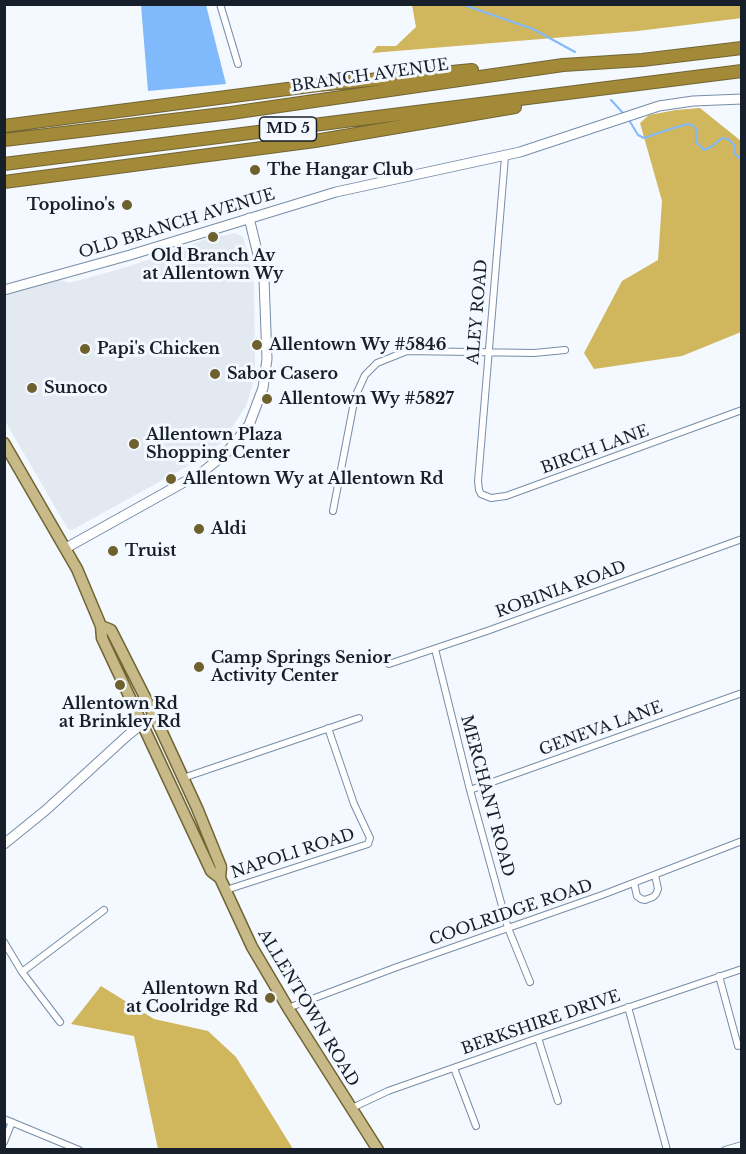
<!DOCTYPE html>
<html>
<head>
<meta charset="utf-8">
<style>
  body { margin:0 }
  #map { position:relative; width:746px; height:1154px; overflow:hidden; background:#f4f8ff; font-family:"Libre Baskerville",serif }
  canvas { display:block }
  .frame { position:absolute; inset:0; border:6px solid #161f2a; pointer-events:none }
</style>
</head>
<body>
<div id="map">
<canvas width="746" height="1154"></canvas>
<div class="frame"></div>
</div>
<script>
const ctx = document.querySelector('canvas').getContext('2d');
ctx.lineJoin = 'round';
function fillPath(path, color) { ctx.fillStyle = color; ctx.fill(path, 'evenodd'); }
const shape = rows => new Path2D(rows.map(r => 'M' + r).join(''));
function stroke(path, color, width, dash) { ctx.strokeStyle = color; ctx.lineWidth = width; ctx.lineCap = dash ? 'butt' : 'round'; ctx.setLineDash(dash || []); ctx.stroke(path); }
function drawText(font, color, halo, rows, align = 'center') {
  ctx.font = font + ' "Libre Baskerville",serif'; ctx.lineWidth = 6; ctx.setLineDash([]); ctx.textBaseline = 'middle'; ctx.strokeStyle = halo; ctx.fillStyle = color; for (const [text, x, y, turn = 0] of rows) {
    ctx.save(); ctx.translate(x, y); ctx.rotate((+turn || 0) * Math.PI / 180); ctx.textAlign = isNaN(turn) ? turn : align; if (halo) ctx.strokeText(text, 0, 0); ctx.fillText(text, 0, 0); ctx.restore();
  }
}
const built = shape([
  [235,233,243,237,249,258,254,286,255,364,252,387,246,406,223,441,204,457,72,530,68,529,5,421,5,294,60,280,69,283,120,269,173,252,203,240]
]);
const forest = shape([
  [412,5,741,4,742,18,638,31,372,53,377,46,396,46,416,27],
  [700,108,741,141,741,332,682,356,594,369,584,353,622,281,658,260,662,201,640,123,649,115,676,110],
  [101,986,154,1019,208,1031,236,1057,293,1149,158,1149,134,1036,71,1024]
]);
const water = shape([
  [141,5,206,5,226,84,148,91]
]);
const stream = shape([
  [461,4,533,29,575,52],
  [611,100,623,113],
  [629,120,638,135,644,138,670,129,688,124,692,125,696,129,696,142,704,150,711,147,722,138,728,139,735,146,735,154,742,161]
]);
const street = shape([
  [220,4,238,64],
  [505,157,478,481,479,490,481,494,491,498,506,496,742,410],
  [333,511,355,397,365,375,377,363,407,351,534,353,565,350],
  [435,649,470,790,508,928,530,982],
  [389,664,487,631,742,539],
  [183,778,359,718],
  [470,790,742,693],
  [634,883,637,896,641,899,645,900,653,897,656,894,658,889,655,875],
  [226,890,368,844,370,838,354,804,328,728],
  [4,942,22,972,60,1022],
  [22,972,104,910],
  [719,976,738,1046],
  [628,1007,667,1150],
  [288,1008,397,967,602,895,742,841],
  [538,1038,558,1101],
  [454,1068,476,1126],
  [352,1108,388,1091,538,1038,742,969],
  [4,1119,79,1150],
  [4,1142,12,1122],
  [725,1150,742,1145]
]);
const secondary = shape([
  [4,290,130,255,336,192,520,152,659,106,693,101,742,99],
  [66,548,204,471,227,452,249,425,263,388,267,359,264,279,249,218],
  [4,844,46,810,128,735,154,715]
]);
const primary = shape([
  [4,443,77,569,101,626,102,638,211,871,220,878],
  [101,626,111,630,154,715,197,808,221,867,220,878,252,947,288,1008,378,1150]
]);
const highway = shape([
  [4,126,318,85,472,70],
  [4,140,231,113,563,65,642,60,742,48],
  [4,164,742,71],
  [4,182,315,141,515,107]
]);
const markers = [
  [255,170,6,"#6f612e"],
  [127,205,6,"#6f612e"],
  [213,237,6,"#6f612e"],
  [257,345,6,"#6f612e"],
  [85,349,6,"#6f612e"],
  [215,374,6,"#6f612e"],
  [32,388,6,"#6f612e"],
  [267,399,6,"#6f612e"],
  [134,444,6,"#6f612e"],
  [171,479,6,"#6f612e"],
  [199,529,6,"#6f612e"],
  [113,551,6,"#6f612e"],
  [199,667,6,"#6f612e"],
  [120,685,6,"#6f612e"],
  [270,998,6,"#6f612e"]
];
const shields = [
  [288,129,57]
];
const shieldNames = [
  ["MD 5",288,129]
];
const streetNames = [
  ["BRANCH AVENUE",370,76,-8],
  ["OLD BRANCH AVENUE",177,224,-17],
  ["ALEY ROAD",478,312,-85],
  ["BIRCH LANE",595,450,-20],
  ["ROBINIA ROAD",561,590,-20],
  ["GENEVA LANE",601,729,-20],
  ["MERCHANT ROAD",487,796,75],
  ["NAPOLI ROAD",293,854,-18],
  ["COOLRIDGE ROAD",511,913,-19],
  ["ALLENTOWN ROAD",308,1008,59],
  ["BERKSHIRE DRIVE",541,1023,-19]
];
const poiNames = [
  ["The Hangar Club",267,170],
  ["Topolino's",115,205,"right"],
  ["Old Branch Av",213,256,"center"],
  ["at Allentown Wy",213,274,"center"],
  ["Allentown Wy #5846",269,345],
  ["Papi's Chicken",97,349],
  ["Sabor Casero",227,374],
  ["Sunoco",44,388],
  ["Allentown Wy #5827",279,399],
  ["Allentown Plaza",146,435],
  ["Shopping Center",146,453],
  ["Allentown Wy at Allentown Rd",183,479],
  ["Aldi",211,529],
  ["Truist",125,551],
  ["Camp Springs Senior",211,658],
  ["Activity Center",211,676],
  ["Allentown Rd",120,704,"center"],
  ["at Brinkley Rd",120,722,"center"],
  ["Allentown Rd",258,989,"right"],
  ["at Coolridge Rd",258,1007,"right"]
];
fillPath(built, '#e2e9f0');
fillPath(forest, '#d0b65c');
fillPath(water, '#80b9fc');
stroke(stream, '#80b9fc', 2);
stroke(street, '#768da8', 8);
stroke(secondary, '#768da8', 11);
stroke(primary, '#716534', 13);
stroke(highway, '#716534', 14);
stroke(street, '#fff', 6);
stroke(secondary, '#fff', 9);
stroke(primary, '#c7b988', 10);
stroke(highway, '#a28a39', 12);
for (const [x, y, r, color] of markers) { const dot = new Path2D(); dot.arc(x, y, r, 0, 2 * Math.PI); ctx.fillStyle = color; ctx.fill(dot); stroke(dot, '#f4f8ff', 2); }
for (const [x, y, w] of shields) { const box = new Path2D(); box.roundRect(x - w / 2, y - 12, w, 24, 4.5); ctx.fillStyle = '#f4f8ff'; ctx.fill(box); stroke(box, '#161f2a', 1.5); }
drawText('bold 15px', '#161f2a', null, shieldNames);
drawText('16px', '#161f2a', '#f4f8ff', streetNames);
drawText('bold 16px', '#161f2a', '#f4f8ff', poiNames, 'left');
</script>
</body>
</html>
